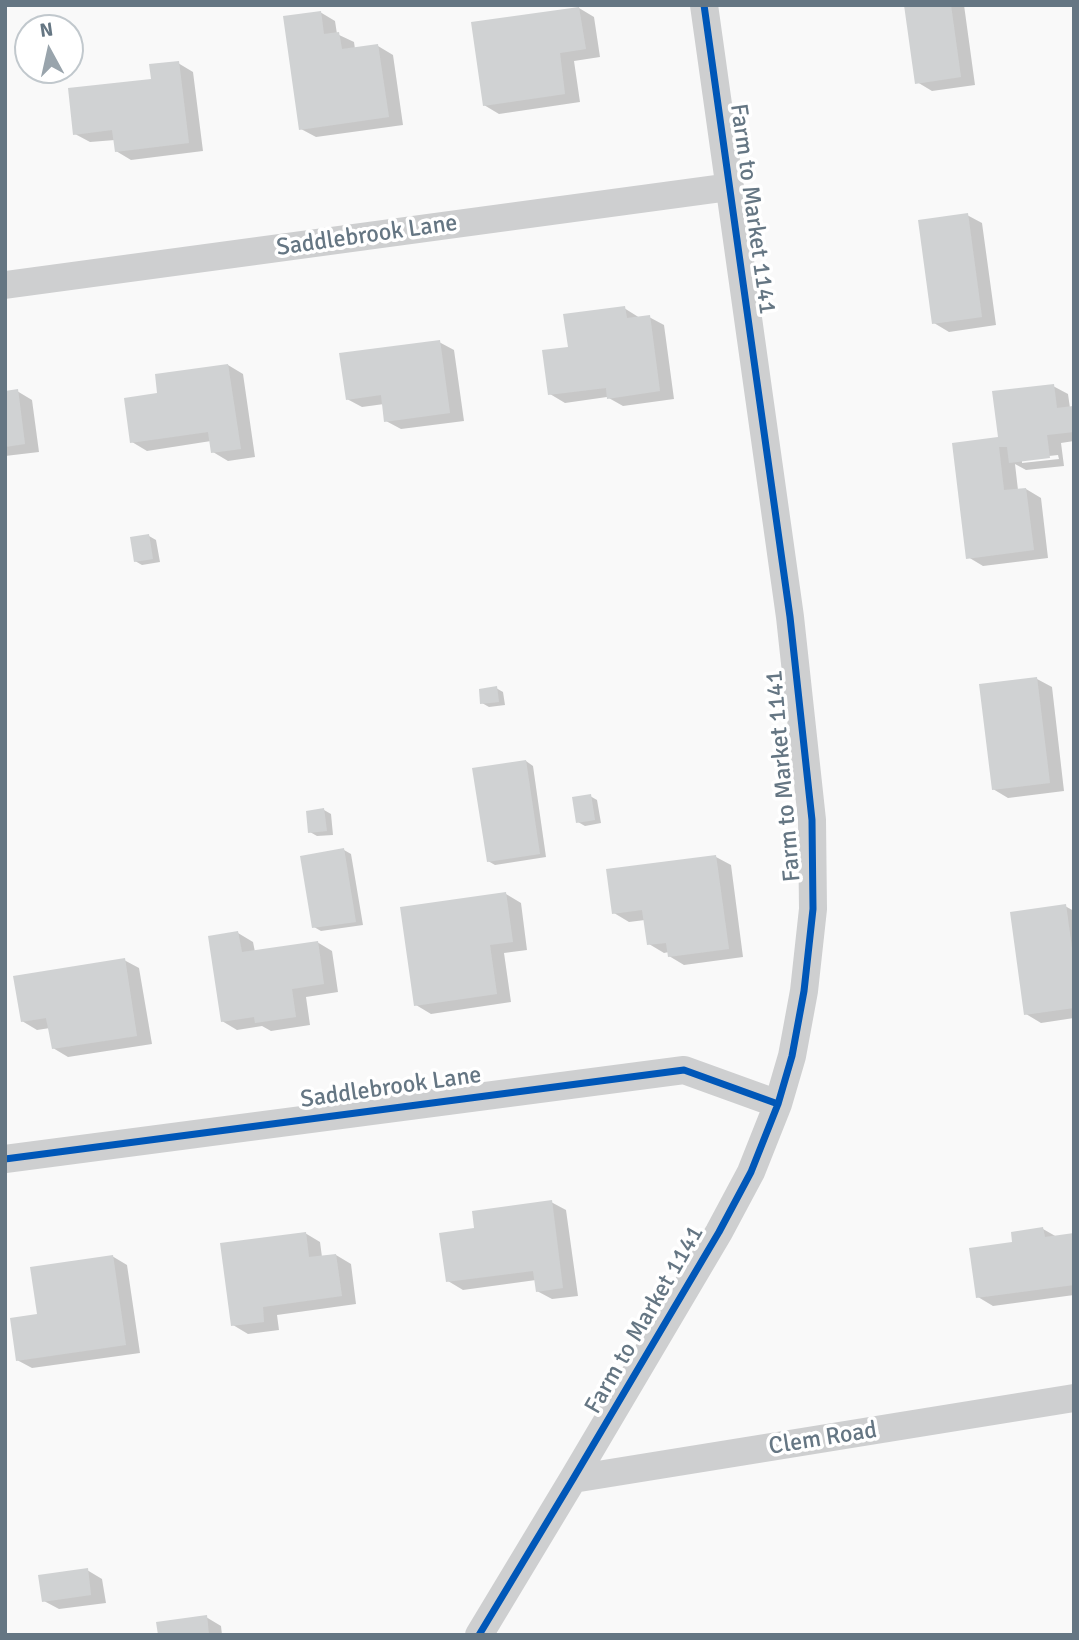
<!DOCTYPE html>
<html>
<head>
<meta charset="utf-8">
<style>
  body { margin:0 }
  #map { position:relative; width:1079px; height:1640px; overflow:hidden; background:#f9f9f9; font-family:Signika,sans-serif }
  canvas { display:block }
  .frame { position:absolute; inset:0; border:7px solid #657683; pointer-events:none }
  .north { position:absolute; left:14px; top:14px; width:70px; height:70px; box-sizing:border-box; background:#fff; border:2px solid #c1c8cd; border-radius:50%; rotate:352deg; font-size:19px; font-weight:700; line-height:28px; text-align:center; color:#657683 }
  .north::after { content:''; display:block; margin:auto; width:24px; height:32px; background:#99a4ac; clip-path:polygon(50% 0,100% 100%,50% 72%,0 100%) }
</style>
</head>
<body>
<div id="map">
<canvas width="1079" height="1640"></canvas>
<div class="frame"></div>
<div class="north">N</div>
</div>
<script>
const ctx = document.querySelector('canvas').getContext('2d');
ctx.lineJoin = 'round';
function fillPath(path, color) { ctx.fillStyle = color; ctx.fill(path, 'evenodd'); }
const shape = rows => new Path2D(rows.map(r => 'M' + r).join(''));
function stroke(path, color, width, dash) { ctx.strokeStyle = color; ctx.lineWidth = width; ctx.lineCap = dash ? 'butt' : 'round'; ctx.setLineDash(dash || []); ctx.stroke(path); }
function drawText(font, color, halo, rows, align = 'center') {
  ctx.font = font + ' Signika,sans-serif'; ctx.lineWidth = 7; ctx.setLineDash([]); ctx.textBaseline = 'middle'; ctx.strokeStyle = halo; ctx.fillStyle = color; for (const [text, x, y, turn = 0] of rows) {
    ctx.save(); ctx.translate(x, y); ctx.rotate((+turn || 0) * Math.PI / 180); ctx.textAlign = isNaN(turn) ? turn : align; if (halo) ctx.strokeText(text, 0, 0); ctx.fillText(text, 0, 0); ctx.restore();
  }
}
const shadow = shape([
  [906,5,964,5,975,85,932,91,917,82],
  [579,8,594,17,600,57,574,61,580,102,499,114,484,105],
  [320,12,335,21,337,34,354,42,355,49,378,46,393,55,403,125,316,137,301,129],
  [178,63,193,72,203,151,131,160,116,151,115,140,90,142,75,134],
  [967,215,982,223,996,325,949,332,934,323],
  [624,308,640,318,649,317,664,325,674,399,623,406,607,397,565,403,550,394,570,348],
  [439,342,454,350,464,421,401,429,386,421,384,404,362,407,347,399],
  [228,365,243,374,255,457,228,461,213,452,211,441,147,451,132,442,159,395],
  [1053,386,1068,394,1070,408,1074,409,1074,441,1061,443,1064,466,1026,470,1015,464,1018,490,1026,489,1041,498,1048,558,983,566,968,557,1000,439],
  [1058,455,1059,459,1022,463,1022,459],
  [17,391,32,400,39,452,5,456,5,393],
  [149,536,156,540,160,562,142,565,135,561],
  [1037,679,1052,687,1064,791,1008,798,993,789],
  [496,688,503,692,505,705,489,707,482,703],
  [526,761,533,766,546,857,495,865,488,861],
  [590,796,597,800,601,823,585,826,578,822],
  [324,810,331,814,333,835,317,836,310,832],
  [344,850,351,854,363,925,321,931,314,927],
  [716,857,731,865,743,957,684,965,669,956,669,952,664,953,649,944,645,920,629,922,614,913],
  [506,894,521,903,527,950,504,953,511,1002,431,1014,416,1005],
  [1065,906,1074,911,1074,1018,1041,1023,1026,1014],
  [238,933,253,942,255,952,317,942,332,951,338,992,306,997,310,1025,271,1031,262,1026,237,1030,222,1021],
  [124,960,139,968,152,1044,68,1057,53,1048,50,1028,37,1030,22,1021],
  [551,1202,566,1210,578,1296,552,1299,537,1291,536,1280,463,1290,448,1281,476,1230],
  [1043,1229,1057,1237,1074,1235,1074,1295,993,1306,978,1297,1014,1243],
  [305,1233,320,1242,322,1257,336,1255,351,1264,356,1304,277,1315,279,1330,248,1334,233,1325],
  [112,1256,127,1265,140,1353,32,1368,17,1360],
  [87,1570,102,1579,106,1603,59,1609,44,1601],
  [206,1617,221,1626,222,1635,160,1635]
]);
const building = shape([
  [904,5,951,5,961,77,915,84],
  [579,7,586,49,560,53,565,94,483,106,471,22],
  [321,11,324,34,339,32,342,49,378,44,389,117,299,130,283,16],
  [179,61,189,143,115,152,112,130,73,135,68,88,151,79,149,64],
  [968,213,982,317,932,324,918,220],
  [625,306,627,318,650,315,660,391,607,399,606,388,548,395,542,350,568,347,563,314],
  [440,340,450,413,384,422,381,395,346,400,339,353],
  [228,364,241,449,211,453,208,432,130,443,124,398,157,393,155,374],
  [1054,384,1057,408,1073,406,1074,432,1047,435,1050,458,1009,463,1007,447,999,447,1004,490,1026,488,1034,550,966,559,952,443,998,437,992,391],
  [18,389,25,444,5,447,5,391],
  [149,534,153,559,134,562,130,537],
  [1037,677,1050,783,992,790,979,684],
  [497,686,499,702,480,704,479,689],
  [526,760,540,854,487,862,472,768],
  [591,794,595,820,576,823,572,797],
  [324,808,327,831,308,833,306,811],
  [344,848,356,922,312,928,300,856],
  [716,855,729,949,668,957,666,943,647,945,642,910,612,914,606,869],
  [506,892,513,942,490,945,497,994,414,1006,400,907],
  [1066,904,1074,963,1074,1008,1024,1015,1010,912],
  [238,931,242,952,318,941,324,984,292,989,296,1017,255,1023,254,1017,221,1022,208,936],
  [125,958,137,1036,52,1049,46,1018,21,1022,13,976],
  [552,1200,563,1288,536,1292,533,1271,446,1282,439,1233,474,1228,472,1211],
  [1043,1227,1045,1237,1074,1233,1074,1285,976,1298,969,1248,1012,1242,1011,1232],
  [306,1232,309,1257,336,1254,342,1296,263,1307,264,1322,231,1326,220,1243],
  [113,1255,126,1345,16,1361,10,1318,37,1314,30,1267],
  [88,1568,91,1595,42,1602,38,1575],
  [207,1615,209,1635,158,1635,156,1622]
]);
const minor = shape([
  [5,285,730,187],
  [5,1159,684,1070,778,1104],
  [573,1479,1074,1398],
  [479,1635,573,1479,719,1232,751,1172,778,1104,792,1056,804,991,813,909,812,820,790,617,704,5]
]);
const cycleway = shape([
  [5,1159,684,1070,778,1104],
  [479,1635,573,1479,719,1232,751,1172,778,1104,792,1056,804,991,813,909,812,820,790,617,704,5]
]);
const streetNames = [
  ["Farm to Market 1141",752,209,82],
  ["Saddlebrook Lane",367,236,-8],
  ["Farm to Market 1141",784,776,-95],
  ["Saddlebrook Lane",391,1088,-8],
  ["Farm to Market 1141",645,1320,-60],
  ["Clem Road",823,1439,-9]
];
fillPath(shadow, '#0003');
fillPath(building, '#d0d2d3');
stroke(minor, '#cecfd0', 28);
stroke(cycleway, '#0057b8', 7);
drawText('24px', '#657683', '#fff', streetNames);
</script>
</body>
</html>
